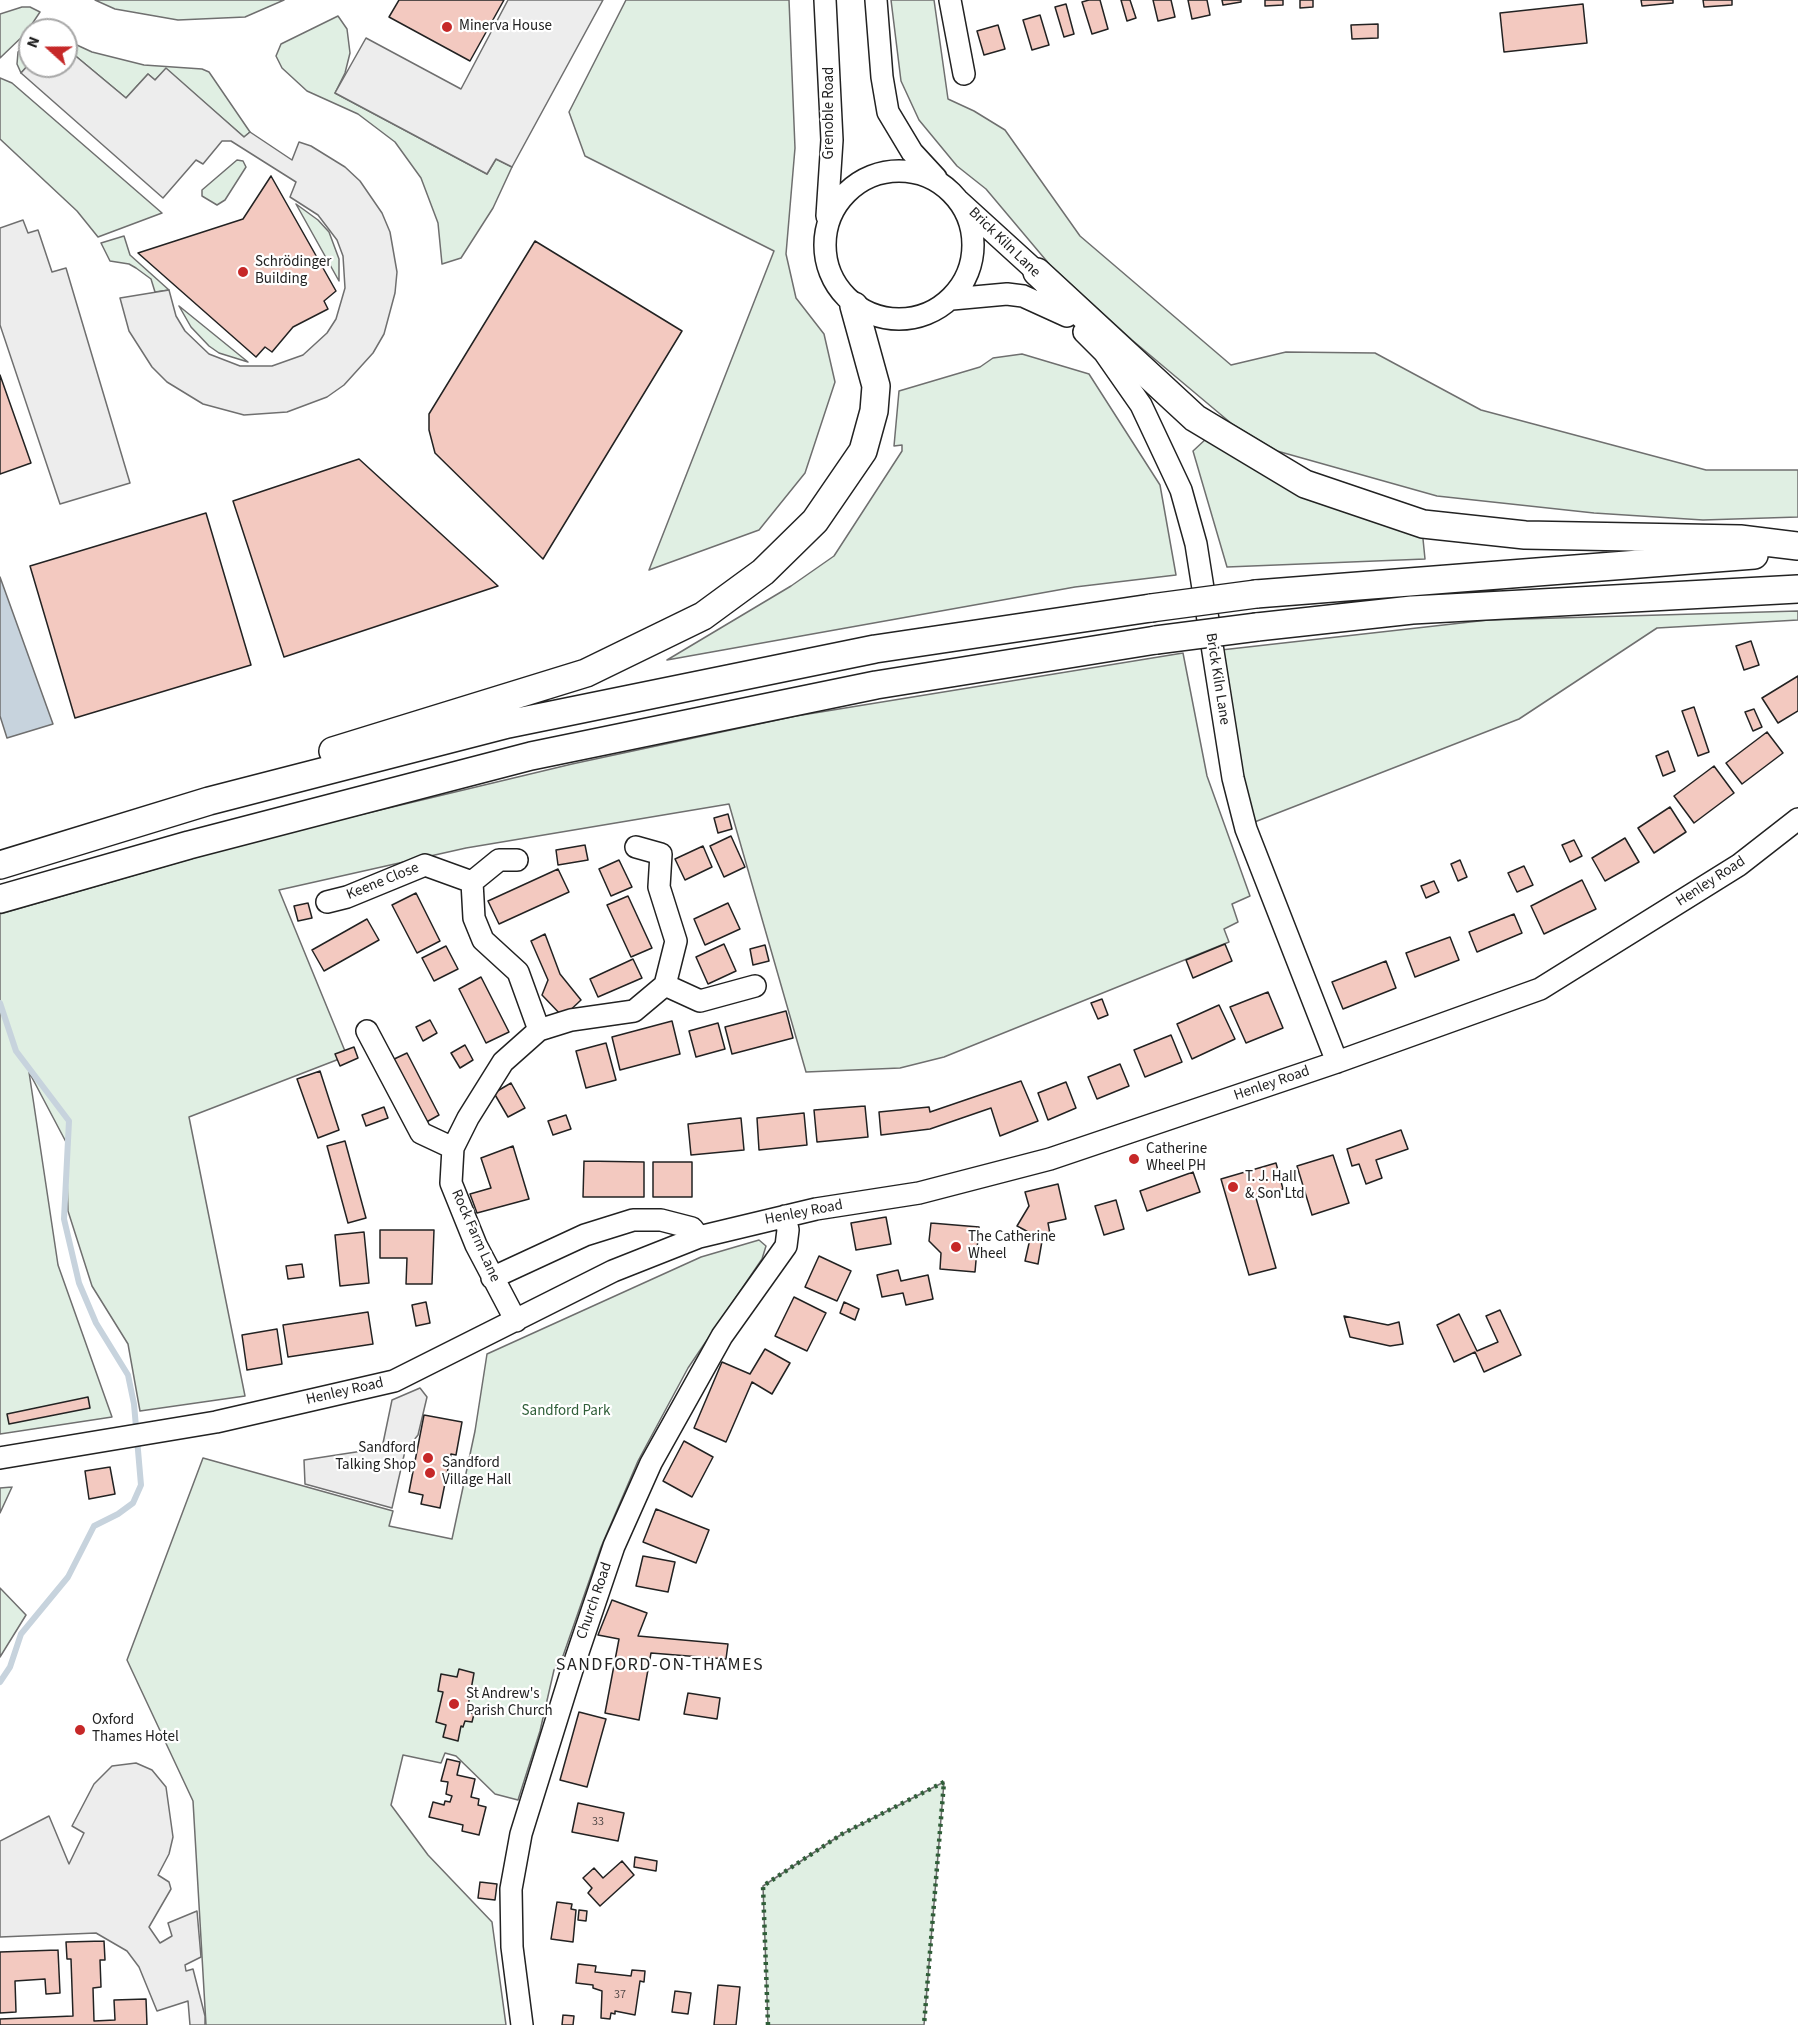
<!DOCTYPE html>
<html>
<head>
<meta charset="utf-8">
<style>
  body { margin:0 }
  #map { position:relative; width:1798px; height:2025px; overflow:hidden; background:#fff; font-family:"Source Sans 3",sans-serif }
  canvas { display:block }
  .north { position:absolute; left:18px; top:18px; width:60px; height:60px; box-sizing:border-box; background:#fff; border:2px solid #a7a7a7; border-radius:50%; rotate:291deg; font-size:16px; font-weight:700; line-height:24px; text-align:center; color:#222 }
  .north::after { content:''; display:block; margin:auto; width:21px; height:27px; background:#c62828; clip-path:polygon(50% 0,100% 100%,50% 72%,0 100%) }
</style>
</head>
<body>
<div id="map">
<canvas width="1798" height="2025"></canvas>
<div class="north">N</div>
</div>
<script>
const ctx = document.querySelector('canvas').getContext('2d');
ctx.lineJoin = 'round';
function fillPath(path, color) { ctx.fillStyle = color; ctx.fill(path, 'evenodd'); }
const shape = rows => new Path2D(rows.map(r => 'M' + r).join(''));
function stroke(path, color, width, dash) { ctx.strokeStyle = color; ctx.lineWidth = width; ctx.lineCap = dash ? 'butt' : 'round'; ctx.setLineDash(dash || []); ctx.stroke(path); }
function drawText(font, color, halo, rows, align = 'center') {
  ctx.font = font + ' "Source Sans 3",sans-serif'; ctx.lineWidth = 4.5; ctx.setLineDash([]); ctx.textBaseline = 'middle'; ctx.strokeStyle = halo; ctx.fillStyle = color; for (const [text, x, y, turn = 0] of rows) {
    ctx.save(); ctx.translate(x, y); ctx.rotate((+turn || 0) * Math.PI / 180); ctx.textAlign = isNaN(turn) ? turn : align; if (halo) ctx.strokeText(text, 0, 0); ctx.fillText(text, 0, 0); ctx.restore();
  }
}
const green = shape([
  [95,0,284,0,245,17,178,20,115,9,95,0],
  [626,0,789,0,795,148,786,254,796,298,824,334,835,382,805,473,759,530,649,570,774,251,585,156,569,112,626,0],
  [891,0,934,0,948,99,974,111,1005,130,1080,236,1231,365,1286,352,1375,353,1481,410,1706,470,1798,470,1798,517,1703,520,1594,513,1437,496,1277,451,1232,424,1132,340,1050,265,986,189,957,166,919,120,901,81,891,0],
  [22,7,30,7,40,12,26,33,0,58,0,14,22,7],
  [338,16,347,29,350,53,345,73,335,93,487,174,496,159,512,167,493,208,461,258,442,264,438,223,421,178,395,142,358,114,307,91,282,68,276,56,281,44,338,16],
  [30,39,30,63,21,73,17,64,18,52,30,39],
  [66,40,92,52,144,65,202,69,209,72,250,132,244,137,166,69,155,80,148,74,126,98,66,48,66,40],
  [0,78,12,83,162,213,98,237,77,211,0,139,0,78],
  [237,160,243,161,246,167,225,200,217,205,202,196,202,190,237,160],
  [296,204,318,220,329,232,339,259,339,281,296,204],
  [124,236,130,255,169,290,155,292,151,279,136,268,129,264,110,261,101,243,124,236],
  [179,306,248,362,219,353,209,346,191,327,179,306],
  [1022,354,1089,374,1160,485,1176,575,1075,587,667,660,791,586,834,556,902,451,902,445,894,446,899,391,980,367,993,358,1022,354],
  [1207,438,1422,529,1425,559,1227,567,1193,451,1207,438],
  [1798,611,1798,620,1657,628,1519,719,1252,823,1221,650,1488,620,1798,611],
  [1183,653,1207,776,1250,896,1232,904,1238,922,1224,929,1229,942,944,1057,900,1068,806,1072,729,804,466,848,279,890,347,1056,189,1117,245,1396,140,1411,128,1344,92,1286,68,1211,66,1142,29,1072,58,1265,112,1417,0,1434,0,914,263,838,572,764,796,716,1183,653],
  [759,1240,766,1246,762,1259,688,1368,638,1461,601,1547,563,1656,554,1670,540,1731,518,1800,495,1794,456,1756,445,1753,441,1763,403,1755,391,1805,428,1855,492,1922,506,2025,206,2025,193,1801,127,1660,203,1458,393,1511,389,1526,452,1539,475,1431,487,1354,701,1257,759,1240],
  [12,1487,0,1513,0,1488,12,1487],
  [0,1588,26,1615,0,1657,0,1588],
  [944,1782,924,2025,768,2025,763,1886,842,1834,944,1782]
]);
const parking = shape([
  [508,0,603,0,512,167,496,159,487,174,335,93,366,38,461,89,508,0],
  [66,48,126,98,148,74,155,80,166,68,244,137,250,132,292,160,299,142,311,146,345,167,360,181,382,213,390,232,397,272,395,293,384,334,373,353,344,385,327,397,287,412,244,415,203,404,167,382,152,367,129,331,120,298,169,290,176,316,185,331,209,354,240,366,272,366,303,355,327,333,336,319,345,288,343,256,337,240,318,215,290,197,296,182,231,141,222,141,203,164,196,160,163,198,21,73,30,63,30,66,66,66,66,48],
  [23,220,28,233,38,230,52,272,66,268,130,483,60,504,0,325,0,228,23,220],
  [420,1388,427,1397,418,1435,405,1451,392,1508,305,1484,304,1460,382,1448,392,1400,420,1388],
  [136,1763,152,1770,166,1787,173,1837,169,1854,158,1875,169,1882,171,1889,149,1927,160,1943,172,1936,168,1923,197,1911,201,1957,185,1965,186,1971,193,1969,205,2016,205,2025,190,2025,188,2001,157,2011,139,1967,127,1951,96,1933,0,1937,0,1841,49,1816,69,1864,84,1833,72,1826,94,1784,112,1766,136,1763]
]);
const water = shape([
  [0,577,53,724,7,738,0,716,0,577]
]);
const stream = shape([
  [0,1003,16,1051,69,1121,64,1219,79,1283,96,1323,128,1375,134,1404,141,1485,133,1503,118,1514,94,1526,68,1577,21,1634,10,1667,0,1682]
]);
const building = shape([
  [399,0,504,0,470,61,389,17,399,0],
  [1089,0,1100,0,1108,29,1092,34,1082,2,1089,0],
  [1121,0,1130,0,1136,18,1127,21,1121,0],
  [1153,0,1171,0,1175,17,1158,21,1153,0],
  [1188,0,1207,0,1210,15,1192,19,1188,0],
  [1222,0,1241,0,1241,2,1223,5,1222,0],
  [1265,0,1283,0,1283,5,1265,6,1265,0],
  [1300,0,1313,0,1313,7,1300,8,1300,0],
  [1641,0,1673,0,1673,3,1642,6,1641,0],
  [1703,0,1732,0,1732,5,1704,7,1703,0],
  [1066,4,1074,34,1064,37,1055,7,1066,4],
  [1583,4,1587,43,1504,52,1500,13,1583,4],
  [1040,15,1049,45,1032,50,1023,20,1040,15],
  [1378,24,1378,38,1352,39,1351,25,1378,24],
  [998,25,1005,49,984,55,977,31,998,25],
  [271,176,336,291,324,301,328,309,293,327,272,352,265,347,256,357,138,253,243,219,271,176],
  [535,241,682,331,543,559,435,453,429,430,429,414,535,241],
  [0,375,31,463,0,474,0,375],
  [359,459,498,586,284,657,233,501,359,459],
  [206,513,251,665,75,718,30,566,206,513],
  [1751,641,1759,665,1744,670,1736,646,1751,641],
  [1798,676,1798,711,1778,723,1762,698,1798,676],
  [1694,707,1709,752,1698,756,1682,711,1694,707],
  [1754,709,1762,727,1753,731,1745,712,1754,709],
  [1767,732,1783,753,1742,784,1726,763,1767,732],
  [1668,751,1675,771,1663,776,1656,756,1668,751],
  [1714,766,1734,793,1694,823,1674,796,1714,766],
  [1670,807,1686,832,1654,853,1638,828,1670,807],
  [728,814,732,829,718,833,714,818,728,814],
  [731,836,745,867,724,877,710,846,731,836],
  [1625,838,1639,862,1605,881,1592,858,1625,838],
  [1574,840,1582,856,1570,862,1562,845,1574,840],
  [585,845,588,860,558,865,556,850,585,845],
  [703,846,712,867,685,880,675,859,703,846],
  [619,860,632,887,611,896,599,869,619,860],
  [1460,860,1467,877,1458,881,1451,864,1460,860],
  [1524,866,1533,885,1517,892,1508,873,1524,866],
  [558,869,569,892,499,924,488,901,558,869],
  [1582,880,1596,909,1544,934,1531,906,1582,880],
  [1434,881,1439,892,1426,898,1421,886,1434,881],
  [416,893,440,941,417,953,392,905,416,893],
  [628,896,652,948,631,957,607,905,628,896],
  [308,903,312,918,298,921,294,906,308,903],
  [728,903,740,929,705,945,694,919,728,903],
  [1514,914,1522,933,1477,952,1469,932,1514,914],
  [367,919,379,940,324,971,312,950,367,919],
  [545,934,560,974,581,1000,563,1017,542,995,548,980,531,941,545,934],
  [1450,937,1459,960,1415,977,1406,953,1450,937],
  [724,944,736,971,708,984,696,957,724,944],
  [1225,944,1232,961,1193,978,1186,960,1225,944],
  [765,945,769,961,753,965,750,949,765,945],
  [446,946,458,969,434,981,422,958,446,946],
  [633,959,642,978,598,997,590,979,633,959],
  [1386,961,1396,988,1343,1009,1332,982,1386,961],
  [481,977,509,1032,486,1043,459,989,481,977],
  [1268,992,1283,1028,1246,1043,1230,1007,1268,992],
  [1102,999,1108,1015,1098,1019,1091,1003,1102,999],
  [1219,1005,1235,1039,1192,1059,1177,1024,1219,1005],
  [786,1011,793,1038,732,1054,725,1027,786,1011],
  [430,1020,437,1033,423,1041,416,1027,430,1020],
  [672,1021,680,1054,620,1070,612,1037,672,1021],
  [718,1023,725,1049,696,1057,689,1031,718,1023],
  [1171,1035,1182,1062,1145,1077,1134,1050,1171,1035],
  [606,1043,616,1080,586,1088,576,1051,606,1043],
  [465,1045,473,1060,460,1068,451,1053,465,1045],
  [354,1047,358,1058,340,1066,335,1054,354,1047],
  [407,1053,439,1115,423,1124,390,1061,407,1053],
  [1120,1064,1129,1086,1097,1099,1088,1077,1120,1064],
  [320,1071,339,1130,318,1138,297,1079,320,1071],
  [1021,1081,1038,1121,1000,1136,991,1108,930,1129,881,1135,879,1112,929,1107,930,1112,1021,1081],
  [1066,1082,1076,1108,1048,1120,1038,1093,1066,1082],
  [511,1083,525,1108,508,1117,494,1093,511,1083],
  [865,1106,868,1137,817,1142,814,1110,865,1106],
  [384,1107,388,1118,366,1126,362,1115,384,1107],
  [804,1113,807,1145,759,1150,757,1118,804,1113],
  [566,1115,571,1129,553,1135,548,1121,566,1115],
  [741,1118,744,1150,691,1155,688,1124,741,1118],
  [1401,1130,1408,1149,1376,1160,1382,1178,1366,1184,1359,1164,1352,1166,1347,1149,1401,1130],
  [345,1141,366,1218,348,1223,327,1146,345,1141],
  [513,1146,529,1199,477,1213,470,1194,491,1188,481,1158,513,1146],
  [1333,1155,1349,1203,1312,1215,1297,1166,1333,1155],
  [584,1161,644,1162,644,1197,583,1197,584,1161],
  [653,1162,692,1162,692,1197,653,1197,653,1162],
  [1276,1163,1283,1189,1256,1198,1276,1268,1249,1275,1221,1179,1276,1163],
  [1193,1172,1200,1192,1147,1211,1140,1191,1193,1172],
  [1058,1184,1066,1219,1048,1223,1050,1234,1036,1236,1017,1226,1029,1206,1025,1192,1058,1184],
  [1116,1200,1124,1229,1104,1235,1095,1206,1116,1200],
  [886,1217,891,1244,856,1250,851,1223,886,1217],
  [931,1223,979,1227,975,1272,940,1269,941,1253,929,1241,931,1223],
  [380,1230,434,1230,432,1284,406,1284,407,1258,380,1258,380,1230],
  [364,1232,369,1283,340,1286,335,1235,364,1232],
  [1030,1239,1042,1241,1038,1264,1025,1261,1030,1239],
  [819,1256,851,1271,837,1301,805,1287,819,1256],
  [302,1264,304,1277,288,1279,286,1266,302,1264],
  [898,1270,901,1281,928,1275,933,1299,906,1305,903,1293,882,1297,877,1275,898,1270],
  [794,1297,826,1313,807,1351,775,1336,794,1297],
  [426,1302,430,1323,416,1326,412,1305,426,1302],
  [844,1302,859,1309,855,1320,840,1313,844,1302],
  [1500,1310,1521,1355,1484,1372,1475,1352,1454,1362,1437,1325,1459,1314,1477,1351,1498,1342,1486,1316,1500,1310],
  [368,1312,373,1344,288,1357,283,1325,368,1312],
  [1344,1316,1388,1325,1399,1322,1403,1344,1390,1346,1350,1337,1344,1316],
  [277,1329,282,1364,247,1370,242,1335,277,1329],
  [765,1349,790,1363,772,1394,752,1382,726,1442,694,1428,722,1362,750,1374,765,1349],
  [88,1397,90,1408,9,1424,7,1414,88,1397],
  [424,1415,462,1422,456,1455,451,1454,440,1508,421,1504,423,1495,409,1492,424,1415],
  [684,1441,713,1457,692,1497,663,1481,684,1441],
  [110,1467,115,1494,89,1499,85,1471,110,1467],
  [656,1509,709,1530,696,1563,643,1542,656,1509],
  [643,1556,675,1562,668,1592,636,1586,643,1556],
  [612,1600,647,1613,638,1636,728,1644,726,1659,651,1653,639,1720,605,1713,619,1639,598,1635,612,1600],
  [459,1669,474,1673,467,1712,474,1714,472,1722,465,1721,463,1727,461,1726,458,1741,443,1737,446,1725,436,1722,443,1692,438,1691,441,1674,457,1677,459,1669],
  [688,1693,720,1698,717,1719,684,1714,688,1693],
  [579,1712,606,1719,587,1787,560,1780,579,1712],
  [447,1759,460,1762,457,1775,475,1779,471,1797,479,1799,478,1805,486,1807,479,1835,462,1831,463,1825,429,1817,433,1802,444,1805,445,1801,450,1802,452,1796,446,1794,448,1782,441,1781,447,1759],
  [578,1803,624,1813,618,1841,572,1832,578,1803],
  [635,1857,657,1861,656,1871,634,1867,635,1857],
  [622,1861,634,1875,600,1906,588,1893,592,1888,583,1878,594,1868,603,1878,622,1861],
  [480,1882,497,1884,495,1900,478,1898,480,1882],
  [557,1902,572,1904,571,1909,576,1910,573,1942,551,1939,557,1902],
  [579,1910,587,1911,586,1921,578,1920,579,1910],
  [104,1941,105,1960,100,1960,101,1987,93,1988,94,2021,115,2020,114,2000,146,1999,147,2025,0,2025,0,2019,73,2016,71,1959,67,1959,66,1942,104,1941],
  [58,1950,60,1993,46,1994,45,1979,15,1981,16,2012,0,2013,0,1952,58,1950],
  [578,1964,596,1966,595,1972,631,1976,632,1970,645,1971,644,1982,640,1981,635,2015,615,2011,615,2014,611,2013,610,2019,601,2018,602,1991,593,1988,593,1985,576,1983,578,1964],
  [718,1985,740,1987,736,2025,714,2025,718,1985],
  [675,1991,691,1993,688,2014,672,2012,675,1991],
  [563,2015,574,2016,573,2025,562,2025,563,2015]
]);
const minor = shape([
  [825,0,832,140,827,216],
  [876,0,882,77,888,112,912,152,936,178],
  [950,0,964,74],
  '825 245a74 74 0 1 1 148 0a74 74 0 1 1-148 0Z',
  [959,201,1037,272,1046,285],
  [952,299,1007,294,1023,296,1067,316],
  [1084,332,1104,352,1141,405,1181,490,1196,544,1233,778,1246,829,1337,1062],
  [472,882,499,860,517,860],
  [327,902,347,897,425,865,472,882,474,918,483,940,518,972,539,1030],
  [665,985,700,1001,755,986],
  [367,1031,421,1133,453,1148],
  [492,1278,585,1235,633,1220,661,1220,692,1228,699,1237],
  [516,1321,476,1245,451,1183,453,1148,468,1118,503,1062,539,1030,571,1020,634,1011,665,985,676,941,659,887,661,854,636,847],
  [0,1458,216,1422,394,1381,613,1271,699,1237,816,1209,919,1193,1050,1159,1337,1062,1540,989,1739,865,1798,819],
  [522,2025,512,1947,511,1889,521,1834,572,1670,614,1546,651,1463,722,1336,786,1246,788,1230,785,1216]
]);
const major = shape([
  [1037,272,1195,418,1305,484,1423,524,1525,535,1740,539,1798,546],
  [1256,594,1754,555],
  [1257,627,1412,610,1798,589],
  [333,751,586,673,703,616,763,572,815,521,863,451,874,411,876,386,854,306],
  [0,865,209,801,508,724,875,649,1151,608],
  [0,899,189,845,531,756,876,685,1156,640]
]);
const majorBridge = shape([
  [1151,608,1256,594],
  [1156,640,1257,627]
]);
const hedge = shape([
  [768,2025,763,1886,842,1834,944,1782,924,2025]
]);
const markers = [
  [447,27,6,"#c62828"],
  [243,272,6,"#c62828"],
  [1134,1159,6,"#c62828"],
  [1233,1187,6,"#c62828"],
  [956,1247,6,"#c62828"],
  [428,1458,6,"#c62828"],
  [430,1473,6,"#c62828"],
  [454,1704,6,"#c62828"],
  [80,1730,6,"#c62828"]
];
const numberNames = [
  ["33",598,1822],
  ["37",620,1995]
];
const poiNames = [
  ["Minerva House",459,27],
  ["Schrödinger",255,263],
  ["Building",255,280],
  ["Catherine",1146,1150],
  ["Wheel PH",1146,1167],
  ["T. J. Hall",1245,1178],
  ["& Son Ltd",1245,1195],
  ["The Catherine",968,1238],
  ["Wheel",968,1255],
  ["Sandford",416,1449,"right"],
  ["Talking Shop",416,1466,"right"],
  ["Sandford",442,1464],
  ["Village Hall",442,1481],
  ["St Andrew's",466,1695],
  ["Parish Church",466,1712],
  ["Oxford",92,1721],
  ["Thames Hotel",92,1738]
];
const streetNames = [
  ["Grenoble Road",830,113,-90],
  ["Brick Kiln Lane",1004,243,44],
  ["Brick Kiln Lane",1217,679,81],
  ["Keene Close",383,882,-22],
  ["Henley Road",1711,882,-33],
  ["Henley Road",1272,1084,-19],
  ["Henley Road",804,1213,-11],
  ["Rock Farm Lane",475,1236,66],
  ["Henley Road",345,1392,-13],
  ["Church Road",595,1601,-71]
];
const parkNames = [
  ["Sandford Park",566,1412]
];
const quarterNames = [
  ["SANDFORD-ON-THAMES",660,1666]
];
fillPath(green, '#e0efe3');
stroke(green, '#6f6f6f', 1.5);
fillPath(parking, '#ededed');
stroke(parking, '#6f6f6f', 1.5);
fillPath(water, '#c7d3dd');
stroke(water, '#6f6f6f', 1.5);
stroke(stream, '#c7d3dd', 6);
fillPath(building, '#f3c9c0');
stroke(building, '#222', 1.5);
stroke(minor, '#222', 24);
stroke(major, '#222', 30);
stroke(minor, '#fff', 21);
stroke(major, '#fff', 27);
stroke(majorBridge, '#222', 30, []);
stroke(majorBridge, '#fff', 27);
stroke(hedge, '#2f5e38', 4.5, [3, 4.5]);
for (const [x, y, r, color] of markers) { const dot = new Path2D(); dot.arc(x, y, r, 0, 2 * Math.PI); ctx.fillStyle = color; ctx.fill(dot); stroke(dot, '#fff', 2); }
drawText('12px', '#564c4a', null, numberNames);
drawText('15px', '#222', '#fff', poiNames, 'left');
drawText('15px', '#222', '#fff', streetNames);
drawText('15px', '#2f5e38', '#fff', parkNames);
ctx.letterSpacing = '1.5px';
drawText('18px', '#222', '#fff', quarterNames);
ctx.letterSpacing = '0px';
</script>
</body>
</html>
